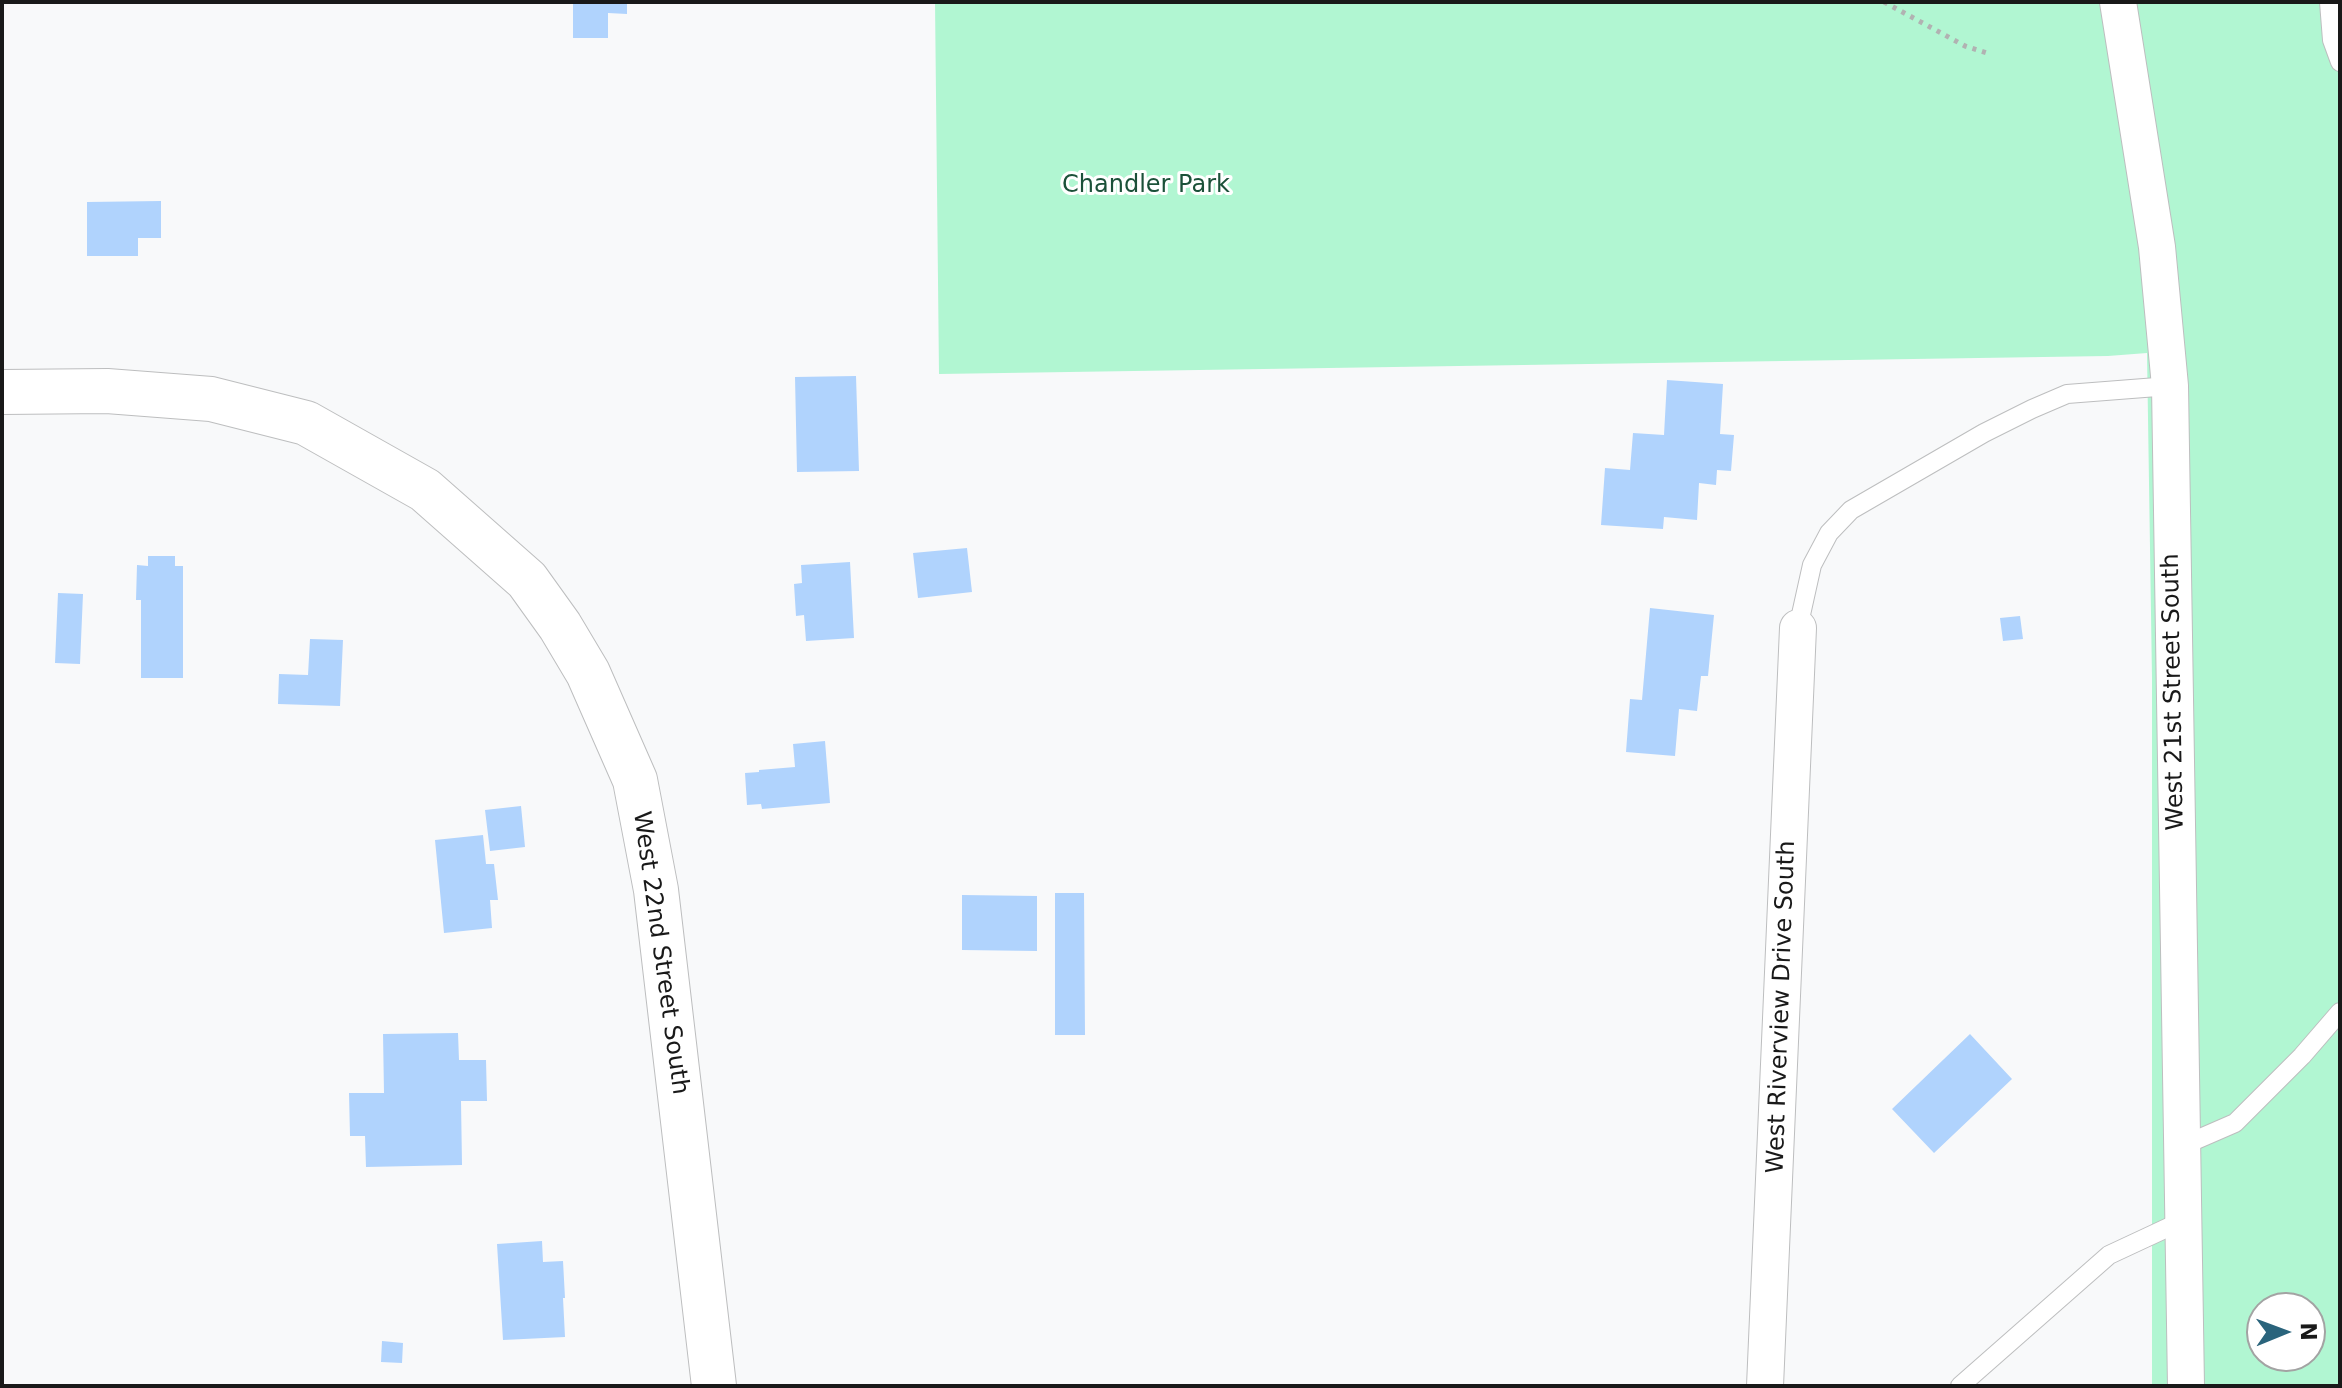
<!DOCTYPE html>
<html>
<head>
<meta charset="utf-8">
<style>
  body { margin:0 }
  #map { position:relative; width:2342px; height:1388px; overflow:hidden; background:#f8f9fa; font-family:"DejaVu Sans",sans-serif }
  canvas { display:block }
  .frame { position:absolute; inset:0; border:4px solid #191919; pointer-events:none }
  .north { position:absolute; left:2246px; top:1292px; width:80px; height:80px; box-sizing:border-box; background:#fff; border:2px solid #a3a3a3; border-radius:50%; rotate:89deg; font-size:22px; font-weight:700; line-height:32px; text-align:center; color:#191919 }
  .north::after { content:''; display:block; margin:auto; width:28px; height:36px; background:#2a647c; clip-path:polygon(50% 0,100% 100%,50% 72%,0 100%) }
</style>
</head>
<body>
<div id="map">
<canvas width="2342" height="1388"></canvas>
<div class="frame"></div>
<div class="north">N</div>
</div>
<script>
const ctx = document.querySelector('canvas').getContext('2d');
ctx.lineJoin = 'round';
function fillPath(path, color) { ctx.fillStyle = color; ctx.fill(path, 'evenodd'); }
const shape = rows => new Path2D(rows.map(r => 'M' + r).join(''));
function stroke(path, color, width, dash) { ctx.strokeStyle = color; ctx.lineWidth = width; ctx.lineCap = dash ? 'butt' : 'round'; ctx.setLineDash(dash || []); ctx.stroke(path); }
function drawText(font, color, halo, rows, align = 'center') {
  ctx.font = font + ' "DejaVu Sans",sans-serif'; ctx.lineWidth = 6; ctx.setLineDash([]); ctx.textBaseline = 'middle'; ctx.strokeStyle = halo; ctx.fillStyle = color; for (const [text, x, y, turn = 0] of rows) {
    ctx.save(); ctx.translate(x, y); ctx.rotate((+turn || 0) * Math.PI / 180); ctx.textAlign = isNaN(turn) ? turn : align; if (halo) ctx.strokeText(text, 0, 0); ctx.fillText(text, 0, 0); ctx.restore();
  }
}
const green = shape([
  [935,2,2340,2,2340,1386,2152,1386,2152,678,2147,353,2108,356,939,374],
  [2262,1308,2310,1308,2310,1356,2262,1356]
]);
const building = shape([
  [573,2,627,2,627,14,608,13,608,38,573,38],
  [161,201,161,238,138,238,138,256,87,256,87,202],
  [856,376,859,471,797,472,795,377],
  [1667,380,1723,384,1720,434,1734,435,1731,471,1717,470,1716,485,1699,483,1697,520,1664,517,1663,529,1601,525,1605,468,1630,470,1633,433,1664,435],
  [967,548,972,592,918,598,913,553],
  [148,556,175,556,175,566,183,566,183,678,141,678,141,600,136,600,137,565,148,566],
  [850,562,854,638,806,641,804,615,796,616,794,584,802,583,801,565],
  [58,593,83,594,80,664,55,663],
  [1650,608,1714,615,1708,676,1701,676,1697,711,1679,709,1675,756,1626,752,1630,699,1642,700],
  [2020,616,2023,639,2003,641,2000,618],
  [310,639,343,640,340,706,278,704,279,674,308,675],
  [825,741,830,803,762,809,761,804,747,805,745,773,759,772,759,770,795,767,793,744],
  [521,806,525,847,490,851,485,810],
  [483,835,486,864,494,864,498,900,490,900,492,928,444,933,435,840],
  [1055,893,1084,893,1085,1035,1055,1035],
  [962,895,1037,896,1037,951,962,950],
  [458,1033,459,1060,486,1060,487,1101,461,1101,462,1165,366,1167,365,1136,350,1136,349,1093,384,1093,383,1034],
  [1970,1034,2012,1079,1934,1153,1892,1109],
  [542,1241,543,1262,563,1261,565,1298,563,1298,565,1337,503,1340,497,1244],
  [382,1341,403,1343,402,1363,381,1362]
]);
const path = shape([
  [1884,2,1965,46,1990,54]
]);
const service = shape([
  [2329,2,2332,40,2340,62],
  [1798,628,1812,565,1829,533,1851,510,1984,433,2032,409,2067,394,2170,386],
  [2182,1146,2235,1123,2302,1056,2340,1012],
  [1960,1386,2109,1255,2184,1220]
]);
const minor = shape([
  [2118,2,2157,247,2170,386,2186,1386],
  [1765,1386,1798,628]
]);
const tertiary = shape([
  [2,392,107,391,211,399,306,423,425,490,527,580,560,626,588,673,635,780,656,890,714,1386]
]);
const parkNames = [
  ["Chandler Park",1146,186]
];
const streetNames = [
  ["West 21st Street South",2174,692,-91],
  ["West 22nd Street South",660,953,82],
  ["West Riverview Drive South",1782,1007,-88]
];
fillPath(green, '#b1f6d2');
fillPath(building, '#b0d3fd');
stroke(service, '#bdbebf', 20);
stroke(minor, '#bdbebf', 38);
stroke(tertiary, '#bdbebf', 46);
stroke(path, '#b1b2b2', 5, [4, 6]);
stroke(service, '#fff', 18);
stroke(minor, '#fff', 36);
stroke(tertiary, '#fff', 44);
drawText('24px', '#1b5139', '#fff', parkNames);
drawText('24px', '#191919', '#fff', streetNames);
</script>
</body>
</html>
